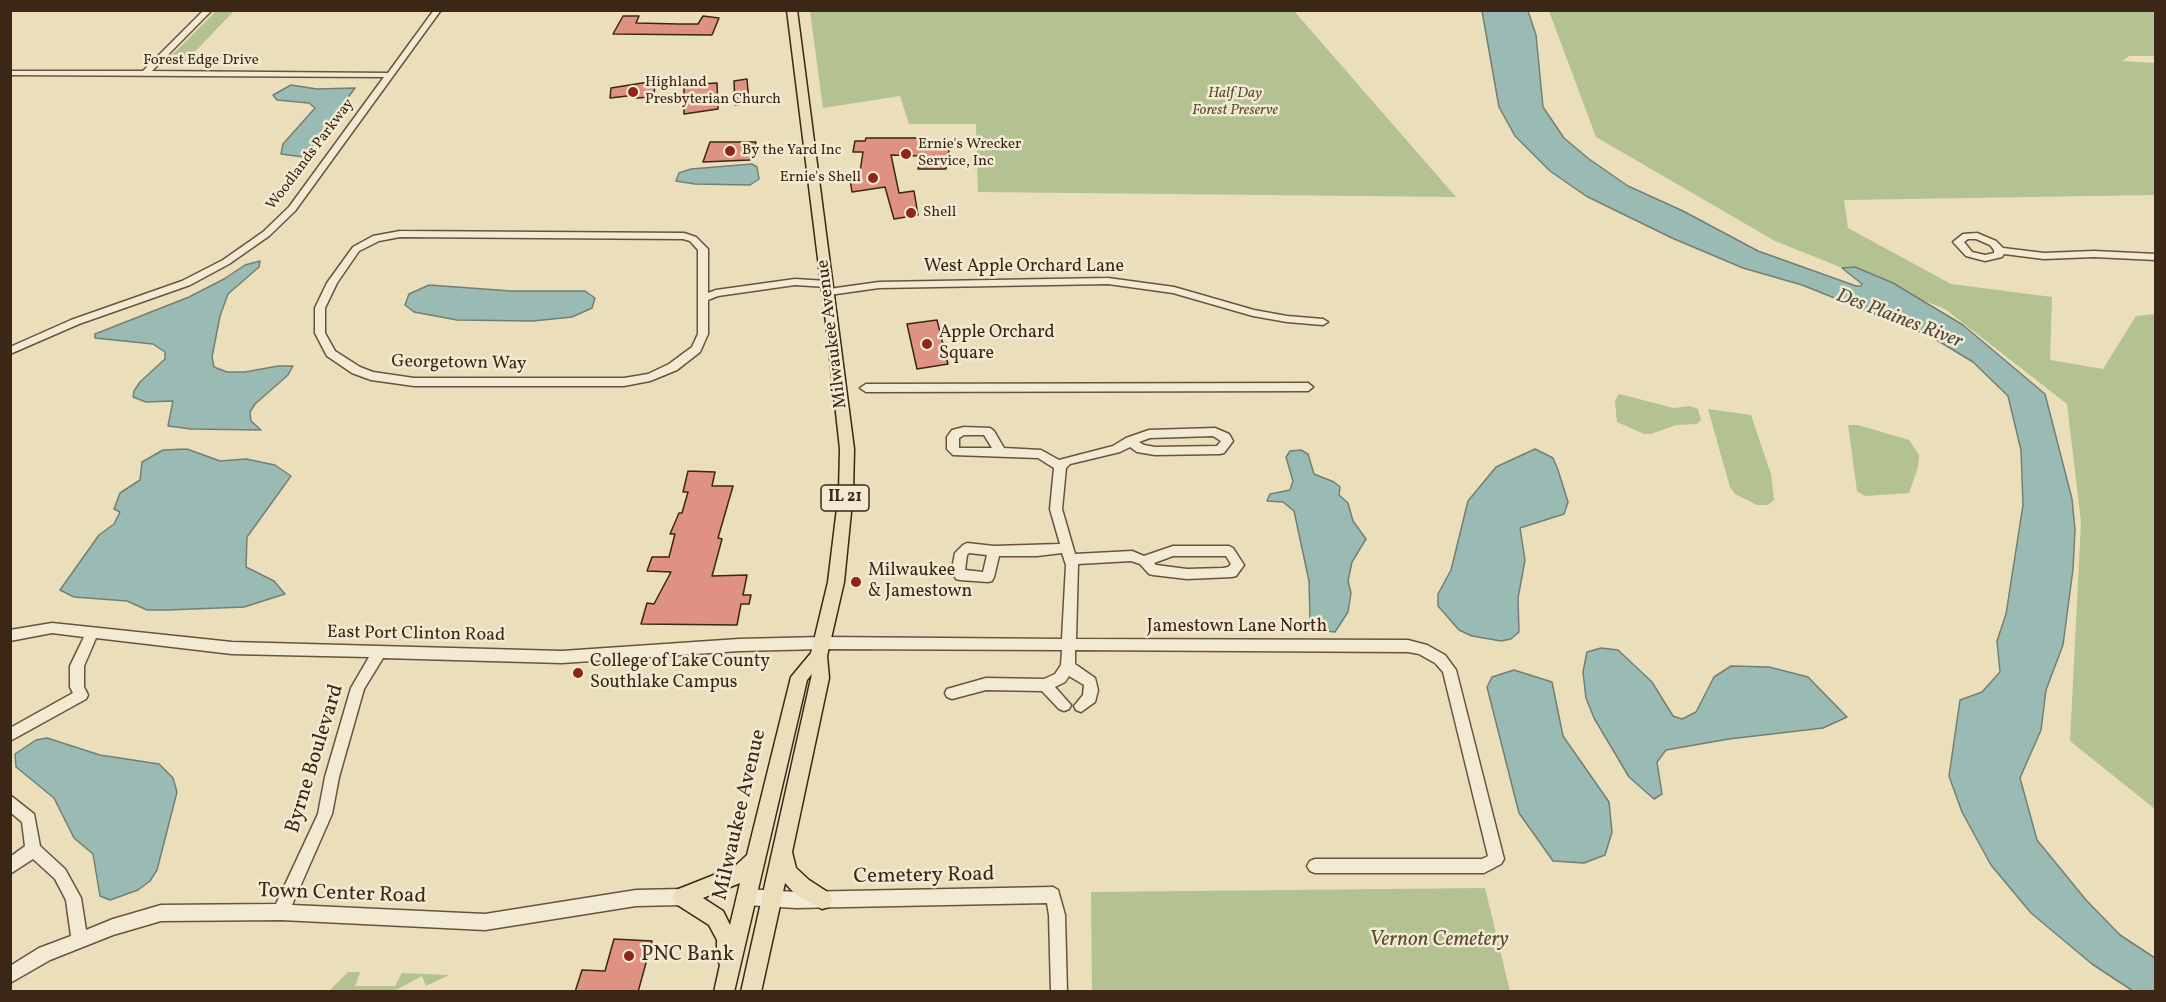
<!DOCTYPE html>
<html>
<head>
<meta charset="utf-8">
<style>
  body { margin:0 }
  #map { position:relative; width:2166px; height:1002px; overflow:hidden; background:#ebdeba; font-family:Vollkorn,serif }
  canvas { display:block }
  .frame { position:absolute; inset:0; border:12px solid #3c2615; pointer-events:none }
</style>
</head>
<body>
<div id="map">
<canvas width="2166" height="1002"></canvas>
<div class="frame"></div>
</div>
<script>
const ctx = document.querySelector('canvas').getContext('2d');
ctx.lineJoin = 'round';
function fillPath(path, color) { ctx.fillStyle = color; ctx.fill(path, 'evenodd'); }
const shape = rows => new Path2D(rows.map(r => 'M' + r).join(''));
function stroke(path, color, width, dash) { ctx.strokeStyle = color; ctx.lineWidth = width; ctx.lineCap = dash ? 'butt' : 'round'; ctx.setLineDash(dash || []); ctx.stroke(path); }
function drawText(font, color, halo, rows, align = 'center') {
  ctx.font = font + ' Vollkorn,serif'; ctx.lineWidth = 5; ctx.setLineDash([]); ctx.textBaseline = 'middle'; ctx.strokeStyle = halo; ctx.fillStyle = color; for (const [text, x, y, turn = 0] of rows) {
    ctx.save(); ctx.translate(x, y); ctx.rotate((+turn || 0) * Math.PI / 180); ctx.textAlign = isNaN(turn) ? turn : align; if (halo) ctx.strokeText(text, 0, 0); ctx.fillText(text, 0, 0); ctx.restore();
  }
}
const green = shape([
  [216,11,234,11,181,66,162,65],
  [810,11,1294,11,1456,197,978,192,976,124,909,124,900,96,823,108],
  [1549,11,2155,11,2155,56,2129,56,2122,61,2155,63,2155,195,1844,200,1848,228,1951,284,2052,297,2050,360,2103,369,2136,316,2155,314,2155,809,2070,741,2081,522,2067,404,1945,309,1775,241,1596,137],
  [1619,394,1674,408,1690,406,1698,409,1701,420,1697,424,1676,425,1651,434,1644,434,1617,422,1615,401],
  [1708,409,1751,415,1771,474,1774,500,1768,505,1757,505,1735,494,1730,487],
  [1848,425,1858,425,1909,440,1919,455,1918,467,1909,493,1865,496,1857,491],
  [1485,888,1510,991,1092,991,1091,892],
  [348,972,360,972,355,986,395,986,402,973,449,975,426,986,422,976,394,991,329,991]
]);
const water = shape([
  [1482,11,1528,11,1536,35,1543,107,1564,138,1589,159,1628,186,1683,211,1758,251,1856,286,1861,286,1862,284,1842,268,1855,267,1893,283,1963,325,2045,394,2072,499,2075,529,2073,569,2063,645,2046,690,2041,730,2020,778,2037,840,2086,900,2120,935,2155,958,2155,991,2133,991,2092,964,2031,913,1991,865,1962,812,1949,776,1960,700,1982,692,2000,672,1997,641,2006,614,2023,505,2021,450,2008,396,1973,362,1930,336,1802,285,1743,268,1672,238,1586,196,1550,171,1515,136,1499,107,1482,11],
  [291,85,317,89,355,88,304,157,281,154,283,144,315,108,309,103,277,100,273,95,291,85],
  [752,164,757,167,759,179,750,185,695,184,676,181,679,173,691,169,752,164],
  [260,261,259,267,228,294,220,316,212,357,214,367,227,372,245,372,278,366,293,366,288,375,255,404,250,412,251,421,261,430,191,429,168,426,173,401,146,402,133,397,134,391,140,382,165,359,165,352,153,344,95,338,95,334,189,297,224,279,245,265,260,261],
  [429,285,511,291,585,291,595,298,592,308,572,317,533,321,457,320,414,312,405,305,409,294,429,285],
  [187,449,220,461,246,459,275,465,291,476,247,537,246,567,274,581,285,594,244,607,167,610,147,610,127,601,74,597,60,590,99,535,114,524,120,512,114,509,120,493,140,480,142,462,163,450,187,449],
  [1535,449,1553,458,1558,470,1568,502,1564,514,1520,528,1525,560,1518,598,1519,632,1511,639,1501,641,1472,636,1459,630,1438,606,1438,594,1451,570,1468,501,1496,467,1535,449],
  [1301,450,1308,454,1314,474,1334,482,1340,487,1339,495,1348,503,1353,521,1366,539,1352,562,1348,581,1351,593,1348,612,1335,632,1318,630,1310,620,1309,581,1294,511,1283,502,1267,501,1270,494,1290,490,1293,481,1286,457,1290,451,1301,450],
  [1601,648,1618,650,1652,682,1673,716,1682,719,1696,712,1714,677,1731,666,1769,667,1808,677,1847,717,1823,728,1729,739,1666,750,1657,762,1662,794,1654,799,1629,777,1594,718,1586,698,1583,672,1587,652,1601,648],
  [1514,670,1552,682,1563,736,1609,802,1612,832,1605,855,1584,863,1553,861,1519,813,1487,687,1492,677,1514,670],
  [47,738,100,755,159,764,173,778,177,792,157,870,150,881,138,890,110,900,100,896,93,854,74,838,54,798,16,767,15,754,36,740,47,738]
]);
const building = shape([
  [623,16,639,16,636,23,680,24,698,24,703,16,719,18,712,35,613,34,623,16],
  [747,79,749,103,735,105,734,81,747,79],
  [655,81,654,97,636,98,636,95,610,98,611,88,655,81],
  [717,83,718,109,684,114,684,85,717,83],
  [866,138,923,138,923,143,950,144,946,169,918,169,921,156,891,155,899,193,914,191,918,215,894,219,885,187,852,192,849,173,860,172,863,152,853,152,855,141,865,141,866,138],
  [710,142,756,142,750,160,703,162,710,142],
  [937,320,948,364,917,369,907,324,937,320],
  [688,471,715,472,712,486,733,486,718,538,722,539,712,576,747,575,743,595,751,595,749,604,741,604,737,625,641,624,647,603,654,604,671,572,647,571,652,557,669,557,675,534,670,534,679,513,682,513,688,492,683,492,688,471],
  [614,939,652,941,638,992,575,992,582,970,605,971,614,939]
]);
const minor = shape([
  [204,10,212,10,152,71,388,73,434,10,441,10,295,211,269,236,229,264,190,285,79,324,10,354,10,347,71,320,182,281,223,260,263,232,289,207,384,77,10,75,10,71,143,71,204,10],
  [400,231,684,233,696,237,708,249,708,293,716,290,795,279,827,281,832,284,827,287,795,285,718,296,708,300,708,334,700,352,677,370,650,381,624,386,414,386,371,380,352,373,327,356,315,333,315,308,327,283,353,247,373,236,400,231],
  [400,237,683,239,690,241,698,250,698,334,692,347,669,364,648,374,624,378,414,378,373,372,360,367,335,351,325,333,325,308,337,283,359,251,379,241,400,237],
  [1977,233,1996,241,2003,248,2044,253,2094,251,2156,254,2156,260,2094,257,2044,259,2004,254,2002,257,1985,261,1966,256,1953,242,1963,234,1977,233],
  [1968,239,1976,239,1990,245,1994,250,1994,253,1985,255,1972,252,1964,242,1968,239],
  [1108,278,1174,287,1254,310,1287,316,1323,319,1328,322,1323,325,1287,322,1253,316,1173,293,1108,284,879,288,829,295,824,292,829,289,879,282,1108,278],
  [1308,383,1313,387,1308,391,866,392,860,388,866,384,1308,383],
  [964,427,990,428,994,431,1004,448,1041,450,1059,460,1113,446,1126,438,1149,430,1215,428,1229,434,1233,441,1224,453,1220,454,1155,455,1137,452,1130,447,1120,452,1070,464,1066,468,1062,509,1075,554,1132,551,1144,556,1173,546,1229,546,1233,548,1244,565,1236,576,1232,577,1187,579,1153,575,1149,574,1140,564,1131,561,1078,564,1076,639,1408,640,1427,645,1445,655,1456,670,1504,859,1501,864,1484,873,1315,873,1310,871,1307,866,1310,861,1315,859,1482,859,1488,856,1443,672,1435,663,1419,654,1408,652,1075,650,1075,664,1095,678,1098,690,1095,702,1081,712,1076,710,1074,706,1083,695,1084,685,1069,676,1065,682,1055,687,1071,705,1069,709,1064,711,1059,709,1042,691,986,690,952,699,947,697,945,693,947,689,986,678,1044,679,1055,674,1061,665,1062,650,822,649,739,651,562,663,383,658,364,689,339,777,332,814,292,905,485,914,636,890,683,889,688,892,691,897,688,902,683,905,636,906,485,930,281,920,161,921,113,935,50,960,10,983,10,966,39,948,71,936,66,900,55,879,33,859,10,874,10,857,25,846,22,822,10,812,10,795,34,814,40,846,65,869,81,898,86,930,113,919,161,905,276,904,318,814,325,777,351,688,369,657,232,654,96,638,84,666,84,687,88,695,86,699,10,741,10,728,73,693,70,687,70,666,84,637,52,633,10,641,10,630,52,623,232,642,562,651,739,639,822,637,1062,639,1066,565,1062,553,1037,556,999,556,994,577,992,581,988,582,960,580,956,579,954,575,952,569,955,553,963,545,967,543,994,546,1060,544,1050,509,1054,468,1038,458,953,455,947,449,947,437,952,430,964,427],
  [964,435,984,435,992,448,959,448,959,438,964,435],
  [1213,436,1221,441,1217,446,1155,447,1144,445,1139,442,1150,438,1213,436],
  [969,553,987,555,983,572,965,570,967,555,969,553],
  [1173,556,1226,556,1231,564,1228,567,1223,568,1187,569,1156,565,1154,563,1173,556],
  [1053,887,1058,890,1065,915,1067,992,1051,992,1049,915,1047,903,796,908,746,905,741,902,738,897,741,892,746,889,796,892,1053,887]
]);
const major = shape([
  [787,10,797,10,854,449,853,492,844,582,827,656,829,678,792,852,796,868,809,880,829,893,832,900,829,907,822,909,795,894,785,883,761,992,741,992,812,674,807,680,734,992,714,992,720,965,717,958,717,940,709,925,676,904,673,897,676,890,734,867,747,855,791,677,811,653,828,582,839,492,840,449,828,339,787,10],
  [740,883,730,925,723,911,703,898,740,883]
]);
const markers = [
  [633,92,6,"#8f2418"],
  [730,151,6,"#8f2418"],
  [906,154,6,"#8f2418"],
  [873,178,6,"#8f2418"],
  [911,213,6,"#8f2418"],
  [927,344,6,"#8f2418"],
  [856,582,6,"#8f2418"],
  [578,673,6,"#8f2418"],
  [629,956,6,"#8f2418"]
];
const farStreetnames = [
  ["Forest Edge Drive",201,61],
  ["Woodlands Parkway",311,155,-53]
];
const farPoinames = [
  ["Highland",645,83],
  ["Presbyterian Church",645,100],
  ["Ernie's Wrecker",918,145],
  ["Service, Inc",918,162],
  ["By the Yard Inc",742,151],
  ["Ernie's Shell",861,178,"right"],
  ["Shell",923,213]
];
const farParknames = [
  ["Half Day",1235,94],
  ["Forest Preserve",1235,111]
];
const shields = [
  [845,498,48]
];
const shieldNames = [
  ["IL 21",845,498]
];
const streetNames = [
  ["West Apple Orchard Lane",1024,268],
  ["Milwaukee Avenue",833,334,-97],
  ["Georgetown Way",459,364,1],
  ["Jamestown Lane North",1237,628],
  ["East Port Clinton Road",416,635,1]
];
const poiNames = [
  ["Apple Orchard",939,334],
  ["Square",939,355],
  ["Milwaukee",868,572],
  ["& Jamestown",868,593],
  ["College of Lake County",590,663],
  ["Southlake Campus",590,684]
];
const waterNames = [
  ["Des Plaines River",1899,320,21]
];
const nearStreetnames = [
  ["Byrne Boulevard",316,759,-73],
  ["Milwaukee Avenue",741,815,-77],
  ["Cemetery Road",924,877,-1],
  ["Town Center Road",342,895,2]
];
const nearParknames = [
  ["Vernon Cemetery",1439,941]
];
const nearPoinames = [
  ["PNC Bank",641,956]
];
fillPath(green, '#b4c292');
fillPath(water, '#99bbb4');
stroke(water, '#747f74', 1.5);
fillPath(building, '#df9282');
stroke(building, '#3c2615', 1.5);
stroke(minor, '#68543e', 3);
stroke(major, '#3c2615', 3);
fillPath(minor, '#f2ead2');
fillPath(major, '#ebdeba');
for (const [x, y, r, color] of markers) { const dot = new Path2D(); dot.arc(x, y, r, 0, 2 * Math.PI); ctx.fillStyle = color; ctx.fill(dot); stroke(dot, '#f2ead2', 2); }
drawText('15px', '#3c2615', '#f2ead2', farStreetnames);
drawText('15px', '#3c2615', '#f2ead2', farPoinames, 'left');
drawText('italic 15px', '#5a4d34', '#f2ead2', farParknames);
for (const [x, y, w] of shields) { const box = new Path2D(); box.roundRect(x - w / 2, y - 13, w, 26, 4.5); ctx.fillStyle = '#f2ead2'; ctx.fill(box); stroke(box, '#3c2615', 1.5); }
drawText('bold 16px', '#3c2615', null, shieldNames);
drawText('18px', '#3c2615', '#f2ead2', streetNames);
drawText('18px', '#3c2615', '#f2ead2', poiNames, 'left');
drawText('italic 20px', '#534b3d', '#f2ead2', waterNames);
drawText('21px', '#3c2615', '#f2ead2', nearStreetnames);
drawText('italic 21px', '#5a4d34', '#f2ead2', nearParknames);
drawText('21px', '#3c2615', '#f2ead2', nearPoinames, 'left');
</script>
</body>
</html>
